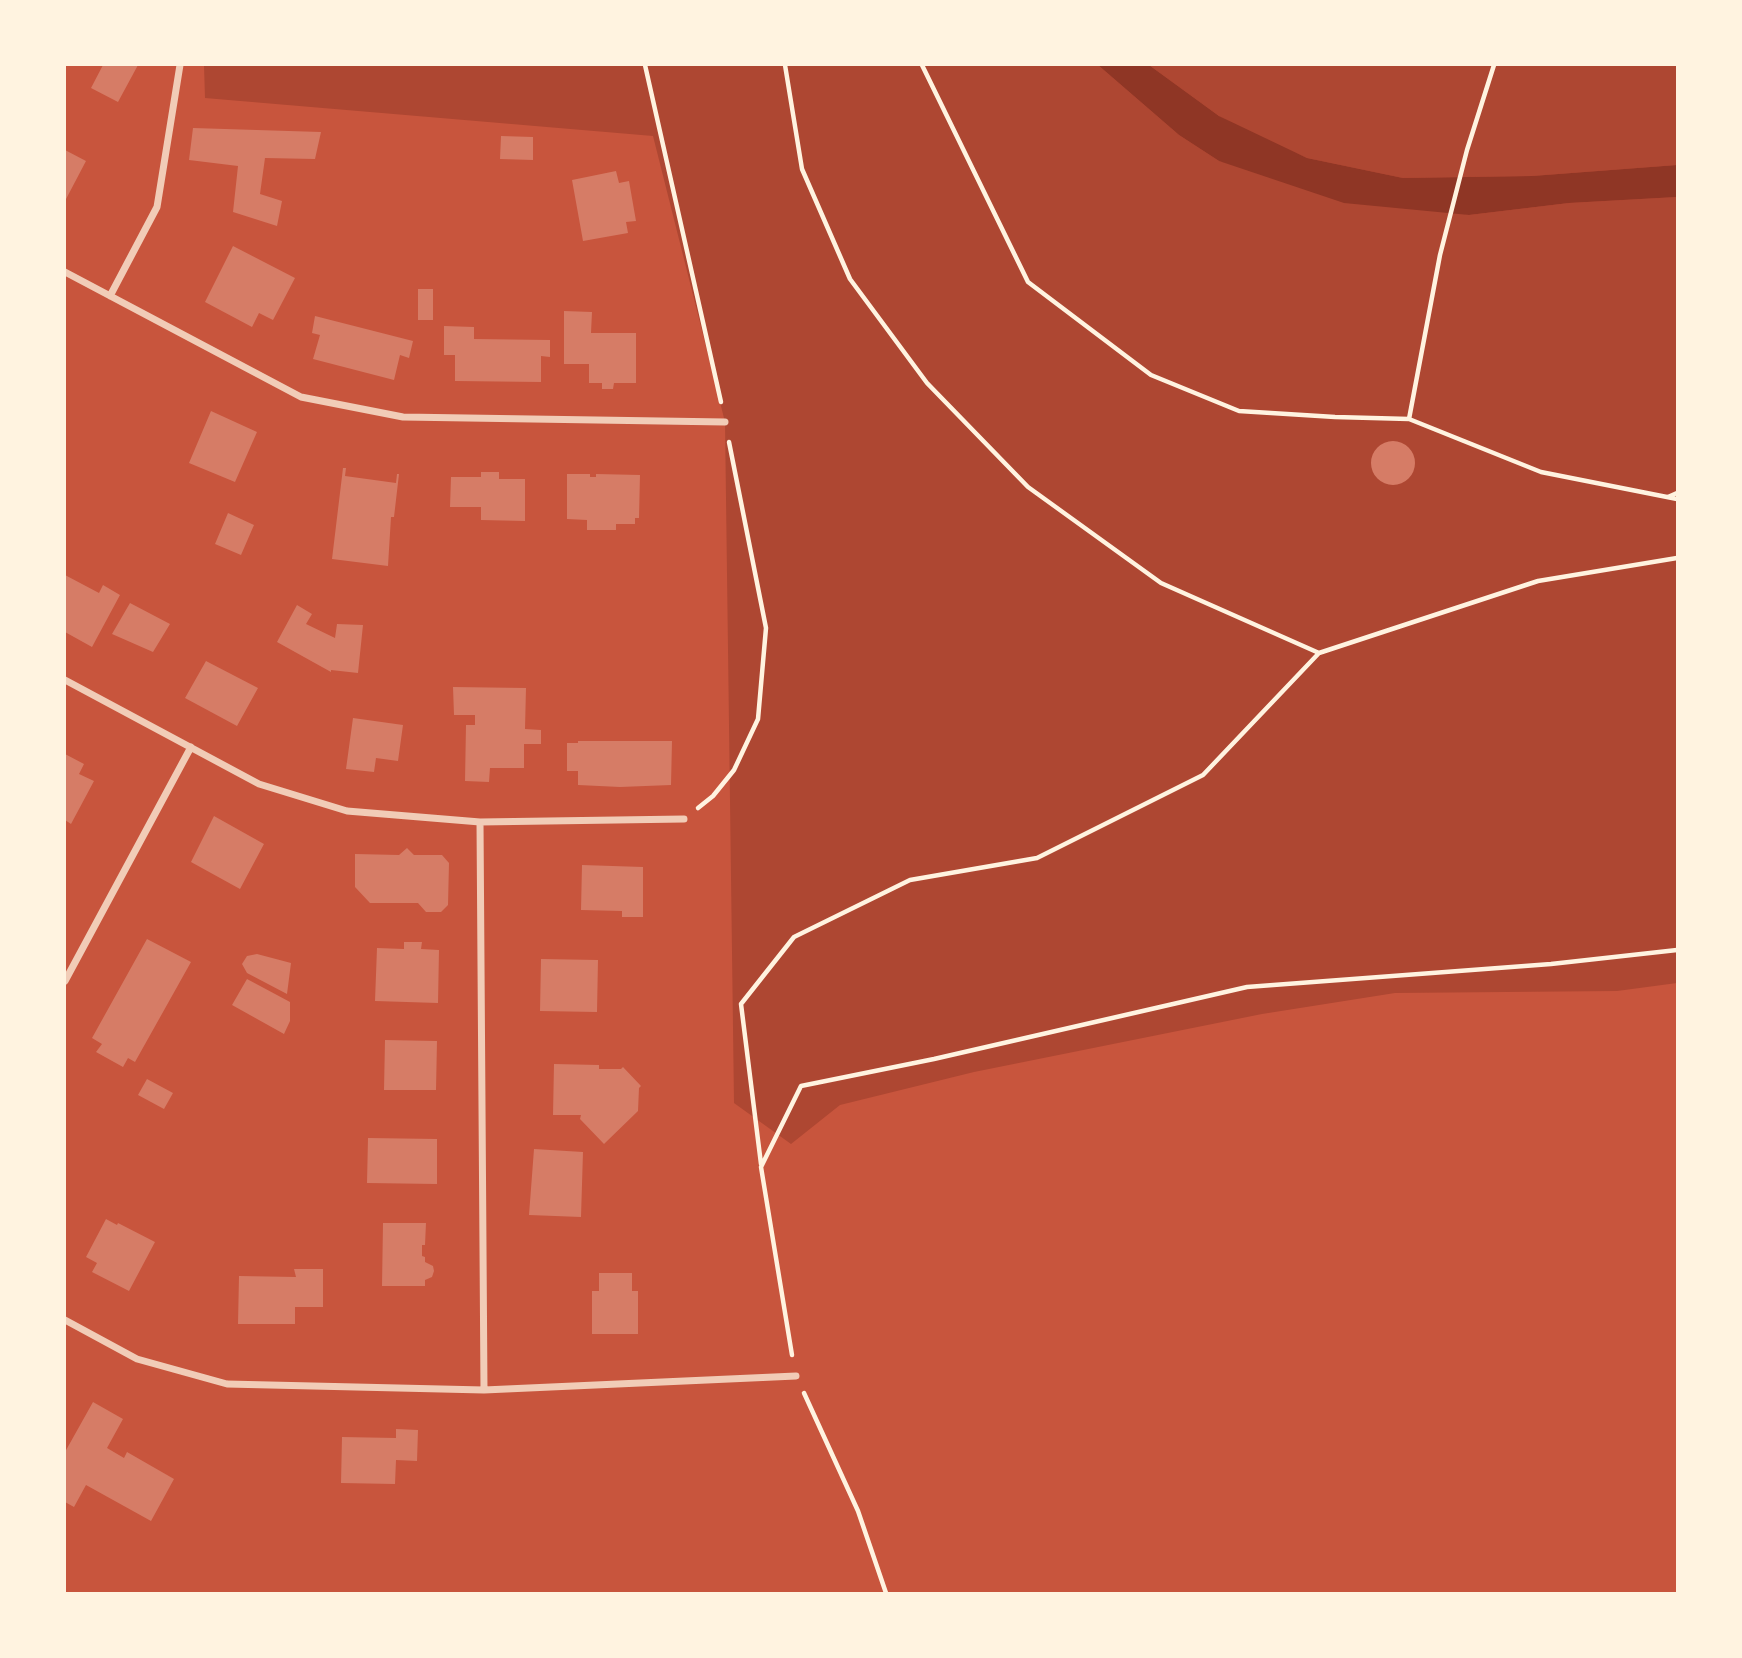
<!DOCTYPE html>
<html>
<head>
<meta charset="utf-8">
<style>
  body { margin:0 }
  #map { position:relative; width:1742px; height:1658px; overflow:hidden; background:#c8553d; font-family:"Fira Sans",sans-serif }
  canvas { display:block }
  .frame { position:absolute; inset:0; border:66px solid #fff3e0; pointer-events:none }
</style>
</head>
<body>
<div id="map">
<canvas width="1742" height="1658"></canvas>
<div class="frame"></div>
</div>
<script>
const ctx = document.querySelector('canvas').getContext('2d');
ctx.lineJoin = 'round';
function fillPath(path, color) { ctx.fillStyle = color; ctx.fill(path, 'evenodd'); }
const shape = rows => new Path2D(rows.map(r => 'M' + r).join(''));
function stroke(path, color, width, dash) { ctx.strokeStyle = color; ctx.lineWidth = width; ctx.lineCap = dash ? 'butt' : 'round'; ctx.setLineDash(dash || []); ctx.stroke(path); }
const green = shape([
  [204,65,1098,65,1179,135,1219,161,1469,215,1569,203,1677,197,1677,983,1617,991,1395,993,1262,1014,974,1072,840,1105,791,1144,734,1103,725,422,653,136,205,98],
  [1149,65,1677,65,1677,165,1532,176,1403,178,1307,158,1257,136,1219,116]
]);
const water = shape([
  [1098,65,1149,65,1219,116,1307,158,1403,178,1532,176,1677,165,1677,197,1569,203,1469,215,1344,203,1219,161,1179,135]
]);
const building = shape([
  [103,65,138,65,118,102,91,88],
  [193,128,321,132,315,159,265,158,260,194,282,201,277,226,233,212,238,166,189,160],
  [501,136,533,137,533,160,500,159],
  [65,150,86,161,65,201],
  [616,171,619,183,629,181,636,221,626,222,628,233,583,241,572,180],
  [233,246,295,278,273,320,259,313,252,327,205,302],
  [418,289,433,289,433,320,418,320],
  [564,311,592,312,591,333,636,333,636,383,614,383,613,389,602,389,602,383,589,383,589,364,564,364],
  [315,316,413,341,409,358,400,355,394,380,313,359,320,335,312,333],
  [444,326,474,327,474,339,550,340,550,357,541,356,541,382,455,381,455,355,444,355],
  [211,411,257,432,235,482,189,463],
  '1371 463a22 22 0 1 1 44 0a22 22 0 1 1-44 0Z',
  [343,468,346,468,345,476,396,483,397,474,399,474,394,517,391,517,388,566,332,559],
  [481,472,499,472,499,479,525,479,525,521,481,520,481,507,450,507,451,477,481,477],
  [567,474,590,474,590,477,596,477,596,474,640,475,639,518,635,518,635,524,616,524,616,530,587,530,587,520,567,519],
  [228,513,254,525,241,555,215,544],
  [65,575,99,593,103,585,120,595,92,647,65,632],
  [130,603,170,624,153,652,112,634],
  [297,605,312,614,306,624,335,638,337,624,363,625,358,673,331,670,331,672,277,642],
  [206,661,258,688,237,726,185,698],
  [453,687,526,688,525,729,541,730,541,744,524,744,524,768,490,768,489,782,465,781,466,725,475,725,475,715,454,715],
  [353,718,403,725,398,761,376,758,374,772,346,769],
  [578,741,672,741,671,785,620,787,578,785,578,771,567,771,567,743,578,743],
  [65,754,84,764,79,774,94,781,71,824,65,820],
  [214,816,264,844,240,889,191,862],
  [407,848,414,855,442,855,449,863,448,905,441,912,426,912,418,903,370,903,355,887,355,854,399,855],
  [582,865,643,867,643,917,622,917,622,911,581,910],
  [147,939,191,962,135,1062,128,1058,123,1067,96,1052,102,1044,92,1038],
  [404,942,422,942,421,949,439,950,438,1003,375,1001,377,948,404,949],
  [257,954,291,963,287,994,247,973,242,964,247,956],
  [541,959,598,960,597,1012,540,1011],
  [247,979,290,1002,290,1021,284,1034,232,1005],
  [385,1040,437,1041,436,1090,384,1090],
  [554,1064,599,1065,599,1069,621,1069,623,1067,641,1086,639,1088,638,1111,604,1144,580,1119,581,1115,553,1115],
  [147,1079,173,1093,164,1109,138,1095],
  [368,1138,437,1139,437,1184,367,1183],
  [534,1149,583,1152,581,1217,529,1215],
  [106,1219,117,1225,118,1223,155,1242,129,1291,92,1272,97,1263,86,1257],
  [383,1223,426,1223,425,1245,422,1245,422,1256,425,1257,425,1262,433,1266,434,1271,432,1277,425,1280,425,1286,382,1286],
  [294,1269,323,1269,323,1307,295,1307,295,1324,238,1324,239,1276,296,1277],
  [599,1273,632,1273,632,1291,638,1291,638,1334,592,1334,592,1291,599,1291],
  [93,1402,123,1419,107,1448,124,1458,127,1452,174,1479,151,1521,86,1485,74,1507,65,1502,65,1452],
  [396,1429,418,1430,417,1461,396,1460,395,1484,341,1483,342,1437,396,1438]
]);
const path = shape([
  [645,65,721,402],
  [785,65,802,169,850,279,927,383,1028,487,1161,583,1319,653],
  [922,65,1028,282,1151,375,1239,411,1335,417,1409,419,1541,472,1677,499],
  [1409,419,1440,255,1467,150,1494,65],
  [1668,497,1677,493],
  [698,808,713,796,734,770,758,719,766,628,729,442],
  [761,1164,741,1004,794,937,910,880,1037,858,1203,775,1319,653,1538,581,1677,558],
  [792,1355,761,1167,801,1086,934,1059,1247,987,1551,964,1677,950],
  [804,1393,858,1511,886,1593]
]);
const minor = shape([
  [65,272,301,397,403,417,725,422],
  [110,296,157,207,180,65],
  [65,680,259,784,347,811,480,822,684,819],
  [480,822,484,1390],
  [65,981,191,747],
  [65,1320,137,1359,227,1384,484,1390,796,1376]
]);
fillPath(green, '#ae4732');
fillPath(water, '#8f3625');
fillPath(building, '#d67c66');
stroke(path, '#fff3e0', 4.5);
stroke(minor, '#f1ccb7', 7);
</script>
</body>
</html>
